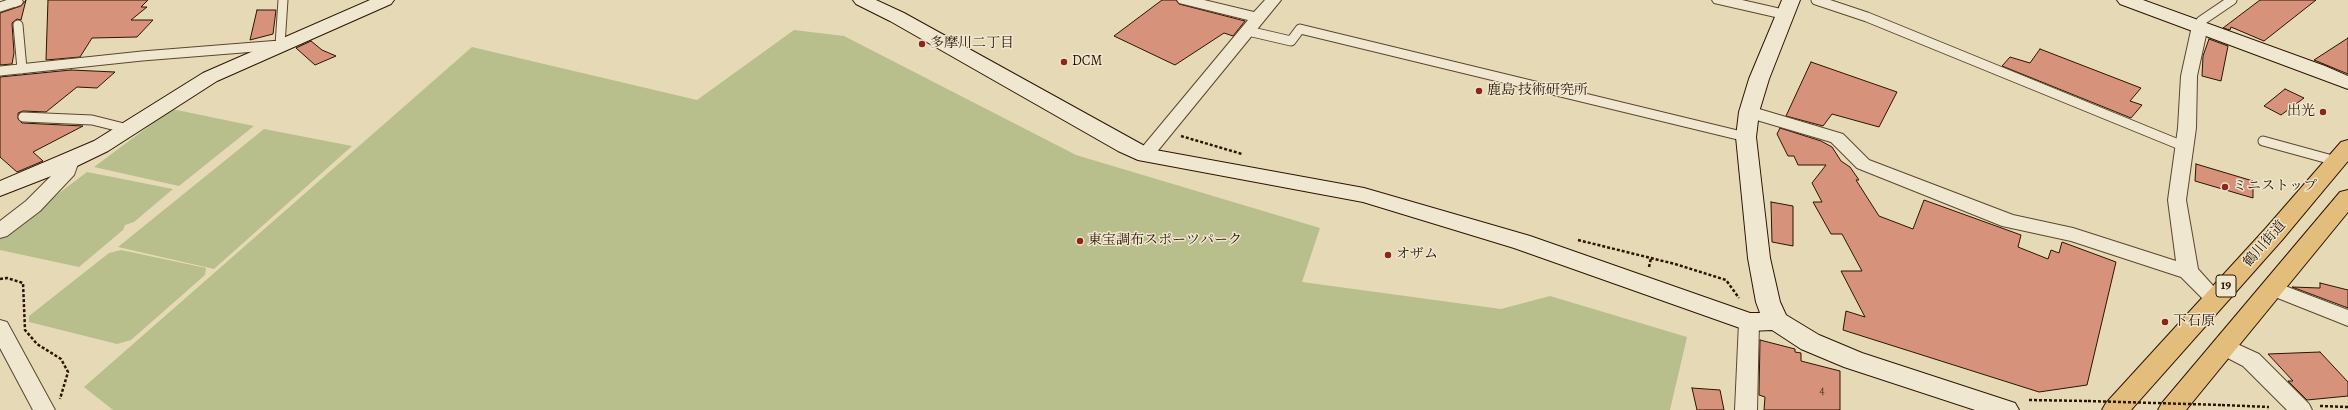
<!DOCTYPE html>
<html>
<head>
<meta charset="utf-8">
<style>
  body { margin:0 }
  canvas { display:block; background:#e6dab6 }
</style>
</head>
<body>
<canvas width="2348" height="410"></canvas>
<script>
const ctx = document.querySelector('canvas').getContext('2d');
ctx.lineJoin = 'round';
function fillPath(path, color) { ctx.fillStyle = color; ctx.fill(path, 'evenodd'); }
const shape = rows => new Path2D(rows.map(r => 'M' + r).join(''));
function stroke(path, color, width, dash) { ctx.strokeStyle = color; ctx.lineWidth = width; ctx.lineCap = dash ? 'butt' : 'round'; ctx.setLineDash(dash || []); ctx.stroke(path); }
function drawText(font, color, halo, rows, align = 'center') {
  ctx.font = font + ' Alegreya,"Noto Serif JP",serif'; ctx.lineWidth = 3; ctx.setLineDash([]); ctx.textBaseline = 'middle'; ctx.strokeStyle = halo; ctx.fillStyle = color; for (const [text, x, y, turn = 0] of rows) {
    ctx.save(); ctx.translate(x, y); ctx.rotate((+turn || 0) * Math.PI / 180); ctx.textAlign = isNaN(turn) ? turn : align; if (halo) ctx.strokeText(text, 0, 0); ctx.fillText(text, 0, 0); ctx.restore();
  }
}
const green = shape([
  [794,30,844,36,1076,155,1320,228,1302,282,1501,309,1550,296,1687,337,1670,410,113,410,84,387,472,47,697,100],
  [172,109,254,126,179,186,94,167],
  [264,129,352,146,214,269,118,247],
  [87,172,173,189,134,222,125,225,123,230,79,267,0,250,0,238,32,213,44,208,46,203],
  [121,250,206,268,205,275,131,340,117,344,29,322,29,316,109,253]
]);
const building = shape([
  [26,0,21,20,17,19,12,23,14,53,12,64,0,65,0,13,21,6,26,0],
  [48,0,148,0,141,7,147,7,131,20,153,20,137,37,92,38,80,57,46,60,48,0],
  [1162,0,1176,0,1179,4,1245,21,1233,36,1224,33,1175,65,1114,36,1162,0],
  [2260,0,2316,0,2264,41,2231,27,2230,30,2223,28,2260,0],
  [257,10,276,10,273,34,250,40,257,10],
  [2348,38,2348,74,2314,60,2348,38],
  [2209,39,2228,46,2221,81,2202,76,2203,56,2209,39],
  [311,41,322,50,336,56,315,65,296,48,311,41],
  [2040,49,2141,88,2130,101,2142,105,2131,118,2002,66,2010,57,2030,63,2040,49],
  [1811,62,1897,92,1879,127,1832,114,1823,126,1786,116,1811,62],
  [71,70,115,72,97,88,77,87,46,112,23,111,18,113,18,119,22,123,83,126,33,152,43,161,17,172,0,157,0,77,71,70],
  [2285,89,2304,98,2281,115,2264,106,2285,89],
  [1780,128,1821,141,1832,147,1841,161,1850,167,1859,180,1856,180,1879,216,1913,229,1924,200,2021,235,2018,247,2048,259,2051,250,2059,253,2062,242,2116,262,2087,385,2039,392,1843,330,1846,311,1865,317,1841,271,1862,271,1842,234,1831,234,1813,202,1822,202,1812,183,1826,165,1798,165,1794,156,1788,156,1777,134,1780,128],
  [2196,164,2253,181,2253,198,2195,181,2196,164],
  [1771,202,1793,206,1793,246,1772,242,1771,202],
  [2320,283,2348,290,2348,308,2292,287,2320,288,2320,283],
  [1760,340,1795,349,1795,352,1801,353,1801,361,1840,371,1840,410,1764,410,1765,397,1759,395,1760,340],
  [2320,352,2348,382,2348,396,2307,400,2288,381,2293,381,2268,354,2320,352],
  [1692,388,1720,390,1724,410,1697,410,1692,388]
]);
const path = shape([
  [1181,136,1242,154],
  [1578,240,1675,264,1726,280,1739,298],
  [1649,267,1651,258],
  [0,279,7,278,23,283,25,330,37,344,61,359,68,372,60,399],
  [2029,400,2088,401],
  [2222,405,2269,407],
  [2320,406,2348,407]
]);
const lane = shape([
  [1816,0,1867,17,2183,146],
  [0,7,15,2],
  [18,25,22,69],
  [2200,26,2201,21,2232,0],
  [1248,31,1291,41,1300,29,1746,137],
  [0,71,142,56,280,45,283,0],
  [23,117,92,120,128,129],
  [2263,141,2336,161]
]);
const street = shape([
  [6,0,22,0,23,2,21,5,15,7,9,5,6,0],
  [1177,0,1204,0,1254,12,1265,0,1281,0,1151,159,1145,161,1139,159,1136,155,1139,151,1248,20,1179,3,1177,0],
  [1712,0,1742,0,1790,11,1792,14,1790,17,1784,19,1714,3,1712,0],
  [2200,21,2206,23,2208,26,2197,76,2196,128,2186,200,2198,269,2225,299,2222,304,2215,307,2208,304,2181,277,2071,241,2002,226,1857,168,1831,142,1743,116,1740,112,1743,108,1749,106,1843,134,1869,160,2013,215,2073,228,2176,261,2168,200,2178,128,2181,76,2192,26,2194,23,2200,21],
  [70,155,76,157,79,161,74,175,40,211,7,236,0,238,0,221,26,201,58,169,64,157,70,155],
  [2272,281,2348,310,2348,326,2265,293,2262,288,2265,283,2272,281],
  [1749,314,1756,316,1759,322,1757,410,1735,410,1739,322,1742,316,1749,314],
  [0,320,7,322,55,410,33,410,0,348,0,320],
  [2224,338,2259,354,2309,404,2312,410,2287,410,2243,366,2216,352,2213,346,2216,340,2224,338]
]);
const secondary = shape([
  [370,0,394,0,391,4,217,81,108,151,77,166,0,196,0,181,94,141,203,73,370,0],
  [853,0,876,0,904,13,1150,149,1364,188,1530,236,1750,313,1760,313,1756,302,1748,258,1736,137,1739,112,1749,79,1782,0,1800,0,1769,79,1759,112,1756,137,1770,258,1780,302,1786,315,1819,335,1862,353,2015,403,2019,410,1975,410,1844,367,1801,349,1772,330,1749,331,1740,328,1514,248,1363,202,1138,160,1118,151,890,21,856,4,853,0],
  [2117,0,2143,0,2325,66,2348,76,2348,89,2120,4,2117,0]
]);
const primary = shape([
  [2348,140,2348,161,2282,240,2131,410,2102,410,2106,403,2266,228,2341,142,2348,140],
  [2348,190,2348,212,2186,410,2158,410,2162,403,2340,192,2348,190]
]);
const pathBridge = shape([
  [2088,401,2222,405]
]);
const markers = [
  [922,44,4,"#8f2418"],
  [1064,62,4,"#8f2418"],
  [1479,91,4,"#8f2418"],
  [2323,112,4,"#8f2418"],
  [2225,187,4,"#8f2418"],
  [1080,241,4,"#8f2418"],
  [1388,255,4,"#8f2418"],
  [2165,322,4,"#8f2418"]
];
const numberNames = [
  ["4",1822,391]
];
const shields = [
  [2226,286,20]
];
const shieldNames = [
  ["19",2226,286]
];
const poiNames = [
  ["多摩川二丁目",930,44],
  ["DCM",1072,62],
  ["鹿島 技術研究所",1487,91],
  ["出光",2315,112,"right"],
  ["ミニストップ",2233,187],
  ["東宝調布スポーツパーク",1088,241],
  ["オザム",1396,255],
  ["下石原",2173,322]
];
const streetNames = [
  ["鶴川街道",2265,244,-49]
];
fillPath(green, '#b8be8c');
fillPath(building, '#d6927a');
stroke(building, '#2d1400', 1);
stroke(lane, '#5b462e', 11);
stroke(street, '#5b462e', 2);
stroke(secondary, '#2d1400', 2);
stroke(primary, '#2d1400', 2);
stroke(path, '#2d1400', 2.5, [3, 2]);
stroke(lane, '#efe7d0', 9);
fillPath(street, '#efe7d0');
fillPath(secondary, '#efe7d0');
fillPath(primary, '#e3bd7b');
stroke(pathBridge, '#2d1400', 2.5, [3, 2]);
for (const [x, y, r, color] of markers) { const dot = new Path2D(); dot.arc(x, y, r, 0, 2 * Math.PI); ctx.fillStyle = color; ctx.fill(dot); stroke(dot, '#efe7d0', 1.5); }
drawText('12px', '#57341e', null, numberNames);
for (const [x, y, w] of shields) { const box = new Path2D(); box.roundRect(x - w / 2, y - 11, w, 22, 3); ctx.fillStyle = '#efe7d0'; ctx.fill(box); stroke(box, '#2d1400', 1); }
drawText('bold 13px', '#2d1400', null, shieldNames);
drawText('14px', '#2d1400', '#efe7d0', poiNames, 'left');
drawText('14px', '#2d1400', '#efe7d0', streetNames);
</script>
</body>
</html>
